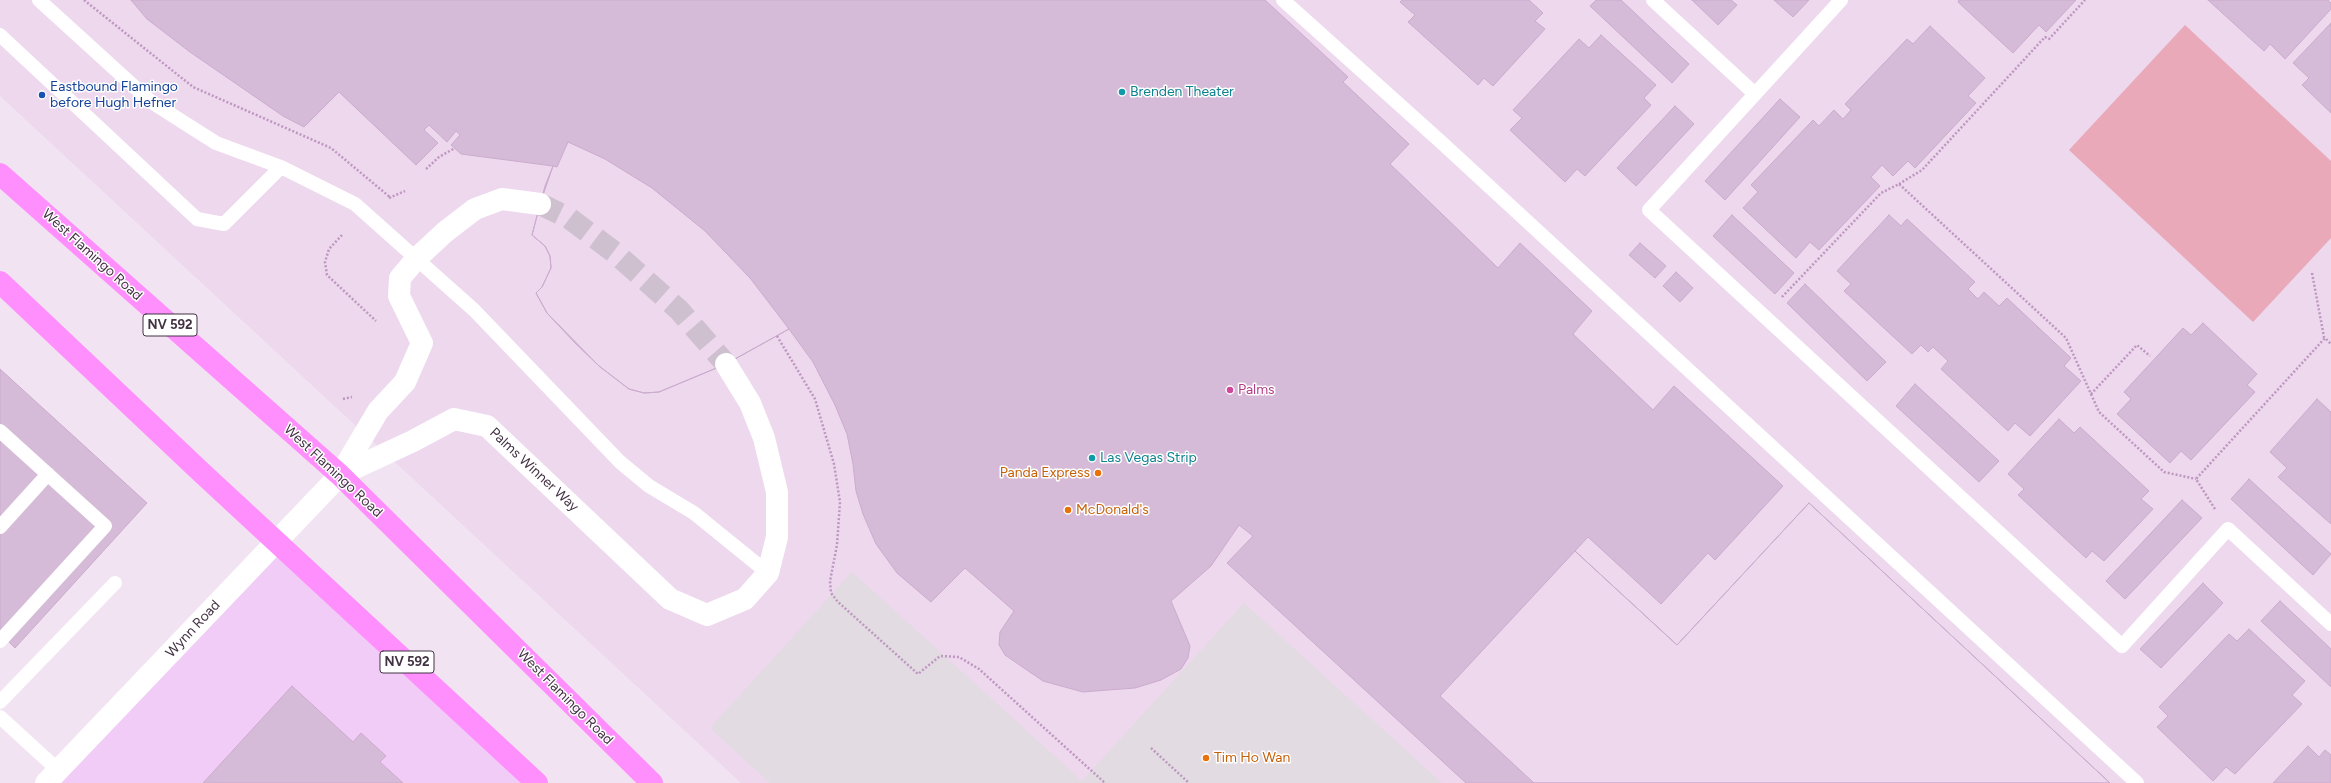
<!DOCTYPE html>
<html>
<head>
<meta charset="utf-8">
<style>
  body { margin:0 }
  canvas { display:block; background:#f2e3f2 }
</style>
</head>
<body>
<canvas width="2331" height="783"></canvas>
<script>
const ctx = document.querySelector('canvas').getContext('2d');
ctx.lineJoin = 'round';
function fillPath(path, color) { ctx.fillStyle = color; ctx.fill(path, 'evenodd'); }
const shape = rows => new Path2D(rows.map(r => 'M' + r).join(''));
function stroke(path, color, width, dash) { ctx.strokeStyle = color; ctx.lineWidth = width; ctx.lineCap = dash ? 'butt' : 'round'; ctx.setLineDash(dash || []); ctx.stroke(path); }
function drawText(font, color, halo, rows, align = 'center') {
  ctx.font = font + ' Figtree,sans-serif'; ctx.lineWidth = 3; ctx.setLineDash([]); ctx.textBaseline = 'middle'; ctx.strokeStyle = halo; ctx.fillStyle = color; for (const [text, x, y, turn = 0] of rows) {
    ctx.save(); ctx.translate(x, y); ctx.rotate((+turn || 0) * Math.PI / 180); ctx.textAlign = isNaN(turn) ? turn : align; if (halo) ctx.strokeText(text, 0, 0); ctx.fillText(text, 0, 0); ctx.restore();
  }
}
const residential = shape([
  [0,0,2331,0,2331,783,741,783,0,96]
]);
const commercial = shape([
  [276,541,537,783,47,783]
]);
const green = shape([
  [2185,25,2331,161,2331,238,2253,322,2069,150]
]);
const parking = shape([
  [852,572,1082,781,1244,603,1442,783,770,783,710,728]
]);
const building = shape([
  [131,0,1265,0,1348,77,1343,82,1409,144,1390,164,1498,268,1520,243,1592,311,1573,334,1653,410,1674,386,1783,486,1715,560,1708,553,1661,604,1588,537,1575,551,1677,645,1809,503,2110,783,1466,783,1227,563,1253,536,1239,525,1211,566,1171,601,1190,646,1188,658,1181,669,1161,680,1135,688,1108,690,1083,692,1043,681,1005,655,999,645,1000,632,1014,611,965,568,931,602,897,573,876,544,863,514,856,491,853,464,847,434,835,405,813,362,789,329,726,364,659,392,644,393,629,389,599,366,575,343,547,313,536,293,542,287,551,268,550,256,545,246,532,235,540,204,553,166,461,154,451,145,460,135,456,131,447,142,429,125,424,130,438,143,416,165,339,92,304,127,283,116,190,52,147,19,131,0],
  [1402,0,1529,0,1543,13,1535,21,1545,29,1493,86,1484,78,1478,85,1408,22,1415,15,1400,2,1402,0],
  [1596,0,1621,0,1689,64,1672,83,1590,6,1596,0],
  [1692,0,1731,0,1737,5,1718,25,1692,0],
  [1774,0,1809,0,1793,17,1774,0],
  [1959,0,2076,0,2046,32,2039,25,2013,53,1958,2,1959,0],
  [2208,0,2328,0,2331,3,2331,9,2285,59,2270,44,2264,51,2208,0],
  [2331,23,2331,113,2302,85,2309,78,2293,63,2331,23],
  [1930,26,1985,78,1968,96,1976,103,1915,168,1908,161,1893,176,1882,165,1871,177,1880,186,1819,250,1810,242,1796,258,1743,208,1758,192,1751,185,1813,120,1819,126,1834,110,1843,119,1851,110,1845,104,1907,39,1913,44,1930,26],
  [1601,35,1656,85,1644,98,1651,105,1585,176,1577,169,1565,182,1510,130,1522,118,1513,110,1579,39,1589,48,1601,35],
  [1780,99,1800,117,1725,200,1705,181,1780,99],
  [1675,106,1694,124,1636,186,1617,168,1675,106],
  [568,142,605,159,652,188,705,231,750,278,789,329,726,364,659,392,644,393,629,389,599,366,547,313,536,293,542,287,551,268,550,256,545,246,532,235,545,186,553,166,557,167,568,142],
  [1732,215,1794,273,1775,294,1713,236,1732,215],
  [1889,215,1901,226,1907,219,1975,282,1968,289,1978,299,1984,292,1999,306,2007,298,2071,358,2064,366,2081,381,2030,436,2015,423,2008,431,1941,369,1948,361,1933,347,1928,352,1921,345,1912,354,1844,291,1851,284,1837,271,1889,215],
  [1640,243,1666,266,1655,278,1629,255,1640,243],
  [1676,272,1693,288,1680,302,1663,286,1676,272],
  [1805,284,1886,362,1867,381,1787,303,1805,284],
  [2203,323,2257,374,2247,385,2255,392,2191,460,2181,451,2170,463,2117,414,2131,399,2124,392,2183,328,2191,335,2203,323],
  [0,369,147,503,15,648,0,633,0,369],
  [1915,384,1999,461,1979,482,1896,406,1915,384],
  [2317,399,2331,412,2331,524,2278,477,2287,468,2270,452,2317,399],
  [2059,419,2074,433,2080,427,2149,491,2141,499,2153,509,2104,561,2092,551,2086,558,2018,495,2024,489,2008,474,2059,419],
  [2249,479,2331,554,2313,575,2231,499,2249,479],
  [2182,500,2202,518,2125,599,2106,581,2182,500],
  [1809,503,2110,783,1534,783,1440,696,1575,551,1677,645,1809,503],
  [2203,583,2223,603,2161,668,2140,649,2203,583],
  [2280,601,2331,649,2331,687,2261,621,2280,601],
  [2249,629,2305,681,2292,695,2302,704,2235,774,2226,767,2213,781,2157,727,2168,716,2159,707,2229,634,2237,641,2249,629],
  [292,686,353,742,361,733,386,756,380,762,403,783,203,783,292,686],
  [2308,746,2319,757,2325,750,2331,755,2331,783,2273,783,2308,746]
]);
const minorTunnel = shape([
  [540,204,569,218,614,252,679,310,726,364]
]);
const path = shape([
  [84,0,193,87,331,148,391,198],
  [426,169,439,157,455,148],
  [1899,184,1922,170,2045,37,2049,39,2085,0],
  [389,198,405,191],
  [342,235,329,249,325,262,327,275,376,321],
  [2312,273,2324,337,2331,344],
  [1782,297,1881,193,1899,184,2066,338,2091,394,2137,345,2150,356],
  [777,336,815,399,834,464,840,502,837,545,830,581,831,593,838,602,918,674,940,656,959,657,979,669,1105,783],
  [2091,394,2099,412,2164,472,2196,479],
  [343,399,352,397],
  [2215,509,2196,479,2325,338],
  [1151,748,1189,783]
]);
const service = shape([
  [39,0,150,101,216,143,281,167,355,204,474,310,620,462,649,486,694,513,768,573],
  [1283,0,1441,142,2137,783],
  [1653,0,1755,94],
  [1841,0,1649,210,2122,646,2228,529,2331,624],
  [0,35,197,219,224,224,281,167],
  [0,431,105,526,0,641],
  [0,527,48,474],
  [0,702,115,583],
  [0,717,58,770]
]);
const minor = shape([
  [340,475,413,441,454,419,487,426,670,599,707,615,745,599,768,573,777,537,777,492,764,438,750,403,726,364],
  [340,475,378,411,405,382,422,343,399,296,400,278,417,258,445,232,475,209,502,199,540,204]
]);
const tertiary = shape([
  [46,783,340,475]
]);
const primary = shape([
  [0,174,340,475,652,783],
  [0,282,202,473,537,783]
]);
const markers = [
  [1122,92,4,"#0f9aa8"],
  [42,95,4,"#1a4fb4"],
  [1230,390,4,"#d1479c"],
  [1092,458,4,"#0f9aa8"],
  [1098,473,4,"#e8710a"],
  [1068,510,4,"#e8710a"],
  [1206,758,4,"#e8710a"]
];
const shields = [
  [170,325,54],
  [407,662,54]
];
const shieldNames = [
  ["NV 592",170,325],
  ["NV 592",407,662]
];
const transitNames = [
  ["Eastbound Flamingo",50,87],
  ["before Hugh Hefner",50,103]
];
const cultureNames = [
  ["Brenden Theater",1130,92],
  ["Las Vegas Strip",1100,458]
];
const streetNames = [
  ["West Flamingo Road",92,255,42],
  ["Palms Winner Way",534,470,43],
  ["West Flamingo Road",333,471,43],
  ["Wynn Road",193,629,-47],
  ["West Flamingo Road",565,697,45]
];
const hotelNames = [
  ["Palms",1238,390]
];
const foodNames = [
  ["Panda Express",1090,473,"right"],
  ["McDonald's",1076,510],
  ["Tim Ho Wan",1214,758]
];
fillPath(residential, '#edd8ed');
fillPath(commercial, '#f1ccf6');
fillPath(green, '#e9a9b9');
fillPath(parking, '#e2dce2');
fillPath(building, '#d5bbd7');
stroke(building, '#ccabcf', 1);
stroke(minorTunnel, '#cfc0cf', 22, [22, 11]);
stroke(path, '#be96c0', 2.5, [2, 2]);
stroke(service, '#fff', 14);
stroke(minor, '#fff', 22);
stroke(tertiary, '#fff', 22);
stroke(primary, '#ff8ffd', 22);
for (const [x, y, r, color] of markers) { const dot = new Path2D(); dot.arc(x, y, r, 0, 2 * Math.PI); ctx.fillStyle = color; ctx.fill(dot); stroke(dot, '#fff', 1.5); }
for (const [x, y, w] of shields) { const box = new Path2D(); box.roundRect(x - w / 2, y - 11, w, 22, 3); ctx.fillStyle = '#fff'; ctx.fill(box); stroke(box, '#433344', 1); }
drawText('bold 13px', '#433344', null, shieldNames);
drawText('14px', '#164399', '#fff', transitNames, 'left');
drawText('14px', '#0d838f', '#fff', cultureNames, 'left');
drawText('14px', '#433344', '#fff', streetNames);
drawText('14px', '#b23c85', '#fff', hotelNames, 'left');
drawText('14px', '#c56008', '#fff', foodNames, 'left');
</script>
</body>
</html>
